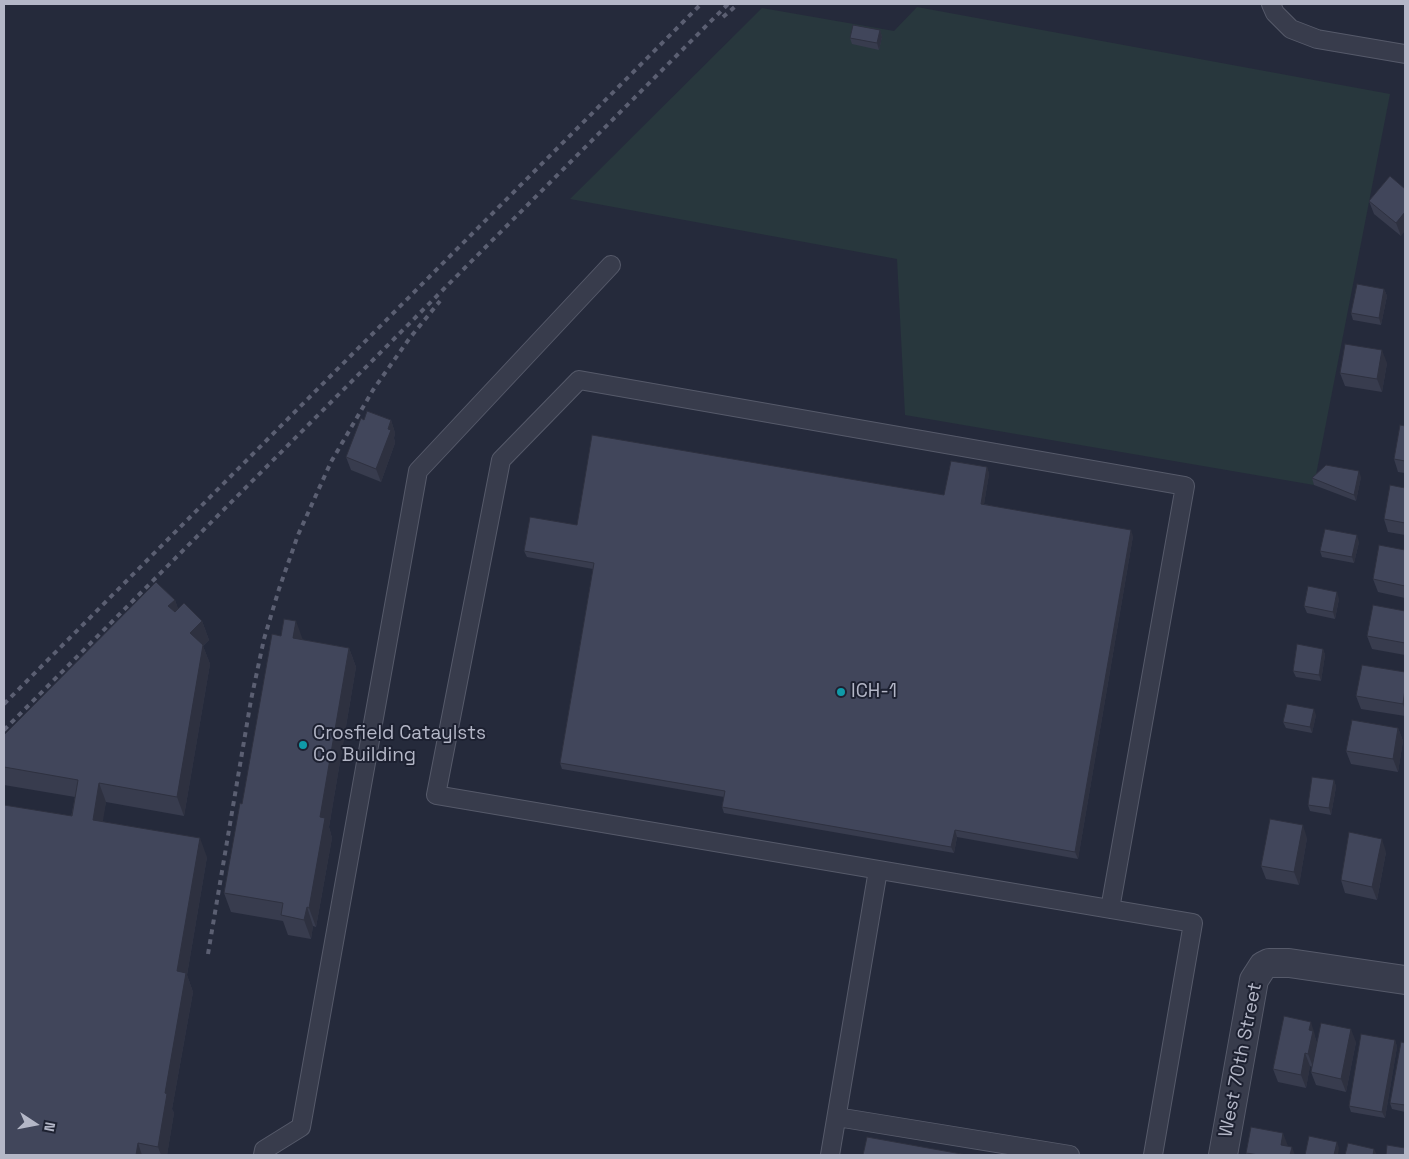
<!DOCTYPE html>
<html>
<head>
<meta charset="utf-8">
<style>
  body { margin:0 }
  #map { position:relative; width:1409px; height:1159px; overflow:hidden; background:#252a3b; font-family:"Space Grotesk",sans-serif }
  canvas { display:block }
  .frame { position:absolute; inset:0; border:5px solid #b4b7c7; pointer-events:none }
  .north { position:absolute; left:10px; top:1099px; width:50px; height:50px; -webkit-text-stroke:4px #1d2131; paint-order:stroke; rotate:101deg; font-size:14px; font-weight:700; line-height:20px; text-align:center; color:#b4b7c7 }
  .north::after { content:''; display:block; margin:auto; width:18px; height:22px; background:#b4b7c7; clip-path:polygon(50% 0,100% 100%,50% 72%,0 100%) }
</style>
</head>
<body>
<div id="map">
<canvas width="1409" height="1159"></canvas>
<div class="frame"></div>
<div class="north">N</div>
</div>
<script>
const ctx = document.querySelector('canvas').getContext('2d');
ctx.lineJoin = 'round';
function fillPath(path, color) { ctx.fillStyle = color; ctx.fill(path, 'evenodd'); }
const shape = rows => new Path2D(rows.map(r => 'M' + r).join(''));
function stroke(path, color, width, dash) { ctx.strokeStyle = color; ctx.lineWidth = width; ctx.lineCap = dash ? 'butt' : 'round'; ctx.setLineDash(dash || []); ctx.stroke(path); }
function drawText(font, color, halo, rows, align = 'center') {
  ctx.font = font + ' "Space Grotesk",sans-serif'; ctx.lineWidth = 4; ctx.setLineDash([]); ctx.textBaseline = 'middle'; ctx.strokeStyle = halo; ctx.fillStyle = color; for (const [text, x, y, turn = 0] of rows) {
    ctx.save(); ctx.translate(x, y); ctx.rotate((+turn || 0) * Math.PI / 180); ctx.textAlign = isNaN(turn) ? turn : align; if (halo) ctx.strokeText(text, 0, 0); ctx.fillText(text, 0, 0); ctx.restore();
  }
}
const green = shape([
  [917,7,1390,94,1314,485,905,415,897,259,570,199,762,8,894,31]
]);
const lane = shape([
  [1271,4,1275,13,1291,29,1317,39,1405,54],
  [1110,909,1185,486,579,380,501,460,436,795,1193,923,1153,1155],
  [837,1117,1070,1155],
  [263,1155,264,1150,301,1127,418,471,611,265],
  [830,1155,878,870]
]);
const street = shape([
  [1223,1155,1254,980,1263,966,1269,963,1289,963,1405,980]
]);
const rail = shape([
  [723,17,738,4],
  [4,704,701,4],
  [4,730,728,4],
  [208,954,251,700,264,639,279,589,298,535,331,462,373,390,409,339,440,301]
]);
const wall = shape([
  [880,30,882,37,879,50,852,44,850,38],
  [1390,176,1401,236,1374,214,1369,201],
  [1384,289,1387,296,1381,325,1353,320,1351,313],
  [1387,363,1382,392,1345,386,1340,373],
  [364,420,391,420,395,433,394,438,395,443,381,482,351,470,346,457],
  [1405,426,1405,473,1398,472,1394,459],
  [987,467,989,474,984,504,1133,536,1078,859,957,837,954,853,724,813,722,807,724,797,562,769,560,763,593,569,527,557,524,551,577,525,944,495],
  [1361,477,1356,501,1314,485,1312,478],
  [1405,488,1405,535,1388,532,1384,519],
  [1359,542,1354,563,1322,557,1320,551],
  [1405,550,1405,598,1378,592,1373,579],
  [1339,599,1335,619,1307,613,1304,606],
  [175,600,178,609,202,621,209,640,203,646,210,664,184,816,106,802,102,822,207,857,187,975,193,992,172,1109,174,1113,167,1155,4,1155,75,797,4,785,4,735],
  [1405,611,1405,655,1372,649,1367,636],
  [303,640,349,648,356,667,329,827,332,838,316,927,313,926,311,939,288,935,283,921,231,912,224,893,242,804],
  [1323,649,1325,655,1321,681,1296,677,1293,671],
  [1405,672,1405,716,1361,709,1356,696],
  [1316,715,1312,733,1286,728,1283,722],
  [1398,728,1403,741,1398,772,1351,764,1346,751],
  [1334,780,1336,787,1331,815,1310,811,1308,805],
  [1307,838,1299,885,1266,879,1261,866],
  [1386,852,1377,900,1345,893,1341,880],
  [1315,1035,1315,1037,1317,1043,1356,1042,1346,1092,1316,1085,1311,1072,1312,1067,1310,1066,1306,1088,1278,1082,1273,1069],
  [1395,1040,1397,1047,1385,1118,1351,1112,1349,1106],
  [1405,1043,1405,1112,1392,1109,1390,1103],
  [1246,1153,1290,1155,1247,1155]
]);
const shadedWall = shape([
  [880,30,882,37,879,50,877,43],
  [1405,212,1405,231,1401,236,1396,223],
  [1384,289,1387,296,1381,325,1379,318],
  [1382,350,1387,363,1382,392,1377,379],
  [391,420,395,433,394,438,395,443,381,482,376,469],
  [987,467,989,474,983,510,981,504],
  [1359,471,1361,477,1356,501,1354,495],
  [1131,530,1133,536,1078,859,1075,852],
  [1357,535,1359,542,1354,563,1352,557],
  [1337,592,1339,599,1335,619,1333,612],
  [175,600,182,619,168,606],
  [202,621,209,640,203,646,210,664,184,816,177,797,190,633],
  [296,621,303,640,293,638],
  [349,648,356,667,329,827,332,838,316,927,309,908,320,817],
  [1323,649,1325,655,1321,681,1319,675],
  [1405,689,1405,711,1403,704],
  [1314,709,1316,715,1312,733,1310,727],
  [1398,728,1403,741,1398,772,1393,759],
  [1334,780,1336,787,1331,815,1329,808],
  [99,783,106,802,100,839,93,820],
  [1303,825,1307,838,1299,885,1294,872],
  [955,830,957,837,954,853,951,847],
  [200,838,207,857,187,975,193,992,172,1109,174,1113,167,1155,161,1155,158,1147,177,971],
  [1382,839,1386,852,1377,900,1372,887],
  [307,907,313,926,311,939,304,920],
  [1311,1022,1315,1035,1315,1037,1317,1044,1313,1067,1308,1054,1309,1030],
  [1351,1029,1356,1042,1346,1092,1341,1079],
  [1395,1040,1397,1047,1385,1118,1382,1112],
  [1305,1053,1310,1066,1306,1088,1301,1075],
  [1283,1133,1288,1146,1281,1145],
  [1337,1142,1339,1148,1338,1155,1334,1155],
  [138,1143,142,1155,136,1155],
  [1292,1147,1295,1155,1290,1155],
  [1374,1149,1377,1155,1373,1155]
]);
const building = shape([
  [853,25,880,30,877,43,850,38,853,25],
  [1390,176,1405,189,1405,212,1396,223,1369,201,1390,176],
  [1357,284,1384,289,1379,318,1351,313,1357,284],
  [1345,344,1382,350,1377,379,1340,373,1345,344],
  [367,411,391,420,388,429,391,430,376,469,346,457,361,418,364,420,367,411],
  [1400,425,1405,426,1405,461,1394,459,1400,425],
  [592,435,944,495,951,461,987,467,981,504,1131,530,1075,852,955,830,951,847,722,807,725,791,560,763,594,563,524,551,530,517,577,525,592,435],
  [1326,465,1359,471,1354,495,1312,478,1326,465],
  [1390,485,1405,488,1405,523,1384,519,1390,485],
  [1325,529,1357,535,1352,557,1320,551,1325,529],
  [1379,545,1405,550,1405,586,1373,579,1379,545],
  [156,582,175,600,168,606,175,612,184,603,202,621,190,633,203,645,177,797,99,783,93,820,200,838,177,971,186,973,165,1093,167,1094,158,1147,138,1143,136,1155,4,1155,4,805,72,816,78,780,4,767,4,735,156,582],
  [1308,586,1337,592,1333,612,1304,606,1308,586],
  [1373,605,1405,611,1405,643,1367,636,1373,605],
  [284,619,296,621,293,638,349,648,320,817,325,818,309,908,307,907,304,920,281,915,283,903,224,893,240,803,242,804,272,634,281,636,284,619],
  [1297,644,1323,649,1319,675,1293,671,1297,644],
  [1362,665,1405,672,1405,689,1403,704,1356,696,1362,665],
  [1287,704,1314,709,1310,727,1283,722,1287,704],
  [1352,720,1398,728,1393,759,1346,751,1352,720],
  [1312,777,1334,780,1329,808,1308,805,1312,777],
  [1270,819,1303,825,1294,872,1261,866,1270,819],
  [1349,832,1382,839,1372,887,1341,880,1349,832],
  [1284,1016,1311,1022,1309,1030,1313,1031,1308,1054,1305,1053,1301,1075,1273,1069,1284,1016],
  [1321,1023,1351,1029,1341,1079,1311,1072,1321,1023],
  [1361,1034,1395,1040,1382,1112,1349,1106,1361,1034],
  [1401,1042,1405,1043,1405,1105,1390,1103,1401,1042],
  [1251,1127,1283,1133,1281,1145,1292,1147,1290,1155,1259,1155,1246,1153,1251,1127],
  [1309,1136,1337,1142,1334,1155,1305,1155,1309,1136],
  [867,1137,967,1155,863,1155,867,1137],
  [1348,1143,1374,1149,1373,1155,1345,1155,1348,1143],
  [1387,1145,1405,1148,1405,1155,1386,1155,1387,1145]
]);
const markers = [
  [841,692,5,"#0f9aa8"],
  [303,745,5,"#0f9aa8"]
];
const poiNames = [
  ["ICH-1",851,692],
  ["Crosfield Cataylsts",313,734],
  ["Co Building",313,756]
];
const streetNames = [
  ["West 70th Street",1241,1060,-79]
];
fillPath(green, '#28373d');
stroke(lane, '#565a6a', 20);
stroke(street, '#565a6a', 30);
stroke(lane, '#383c4c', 18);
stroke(street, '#383c4c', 28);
stroke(rail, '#5b5f72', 4, [5, 5]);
fillPath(wall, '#383c4e');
fillPath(shadedWall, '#2e3140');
fillPath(building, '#41465b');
stroke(building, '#2e3140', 1);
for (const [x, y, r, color] of markers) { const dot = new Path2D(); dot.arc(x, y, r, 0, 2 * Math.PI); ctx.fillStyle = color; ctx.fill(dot); stroke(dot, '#1d2131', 2); }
drawText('19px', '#b4b7c7', '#1d2131', poiNames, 'left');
drawText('19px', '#b4b7c7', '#1d2131', streetNames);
</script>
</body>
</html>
